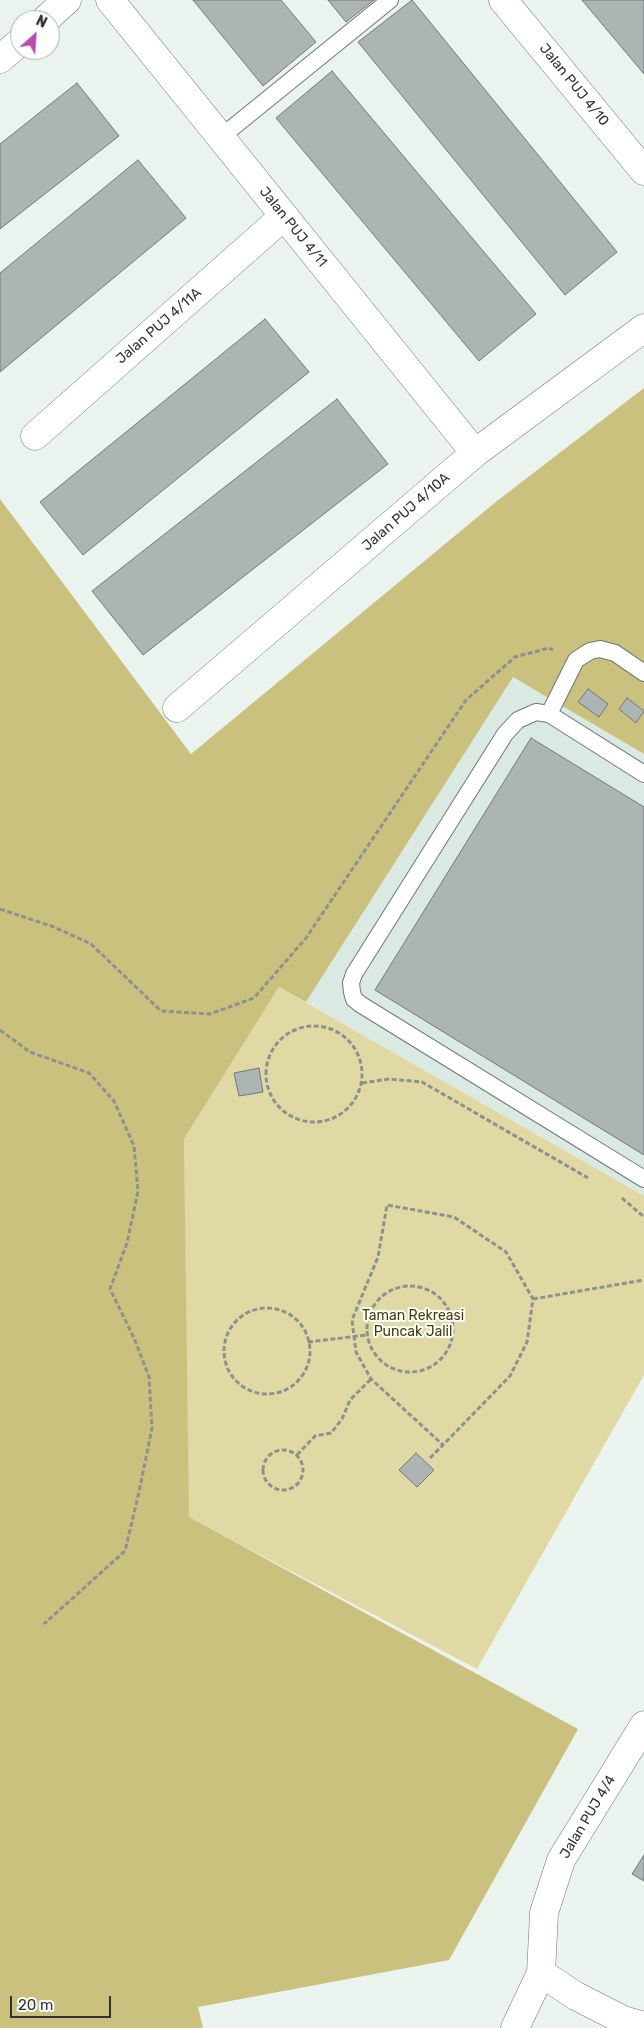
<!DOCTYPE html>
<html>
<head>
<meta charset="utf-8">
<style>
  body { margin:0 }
  #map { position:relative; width:644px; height:2028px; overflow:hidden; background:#ebf3ef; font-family:Rubik,sans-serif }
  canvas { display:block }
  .north { position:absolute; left:10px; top:10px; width:50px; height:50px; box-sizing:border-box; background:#fcfffd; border:1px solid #abaeac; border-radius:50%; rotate:26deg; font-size:14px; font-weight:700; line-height:20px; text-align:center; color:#313432 }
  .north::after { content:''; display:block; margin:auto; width:18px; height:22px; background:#b64daf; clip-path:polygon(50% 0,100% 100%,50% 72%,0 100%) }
  .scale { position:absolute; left:10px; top:1996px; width:101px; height:22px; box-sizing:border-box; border:2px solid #313432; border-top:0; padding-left:6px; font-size:15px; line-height:18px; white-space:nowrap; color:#313432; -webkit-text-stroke:4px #fcfffd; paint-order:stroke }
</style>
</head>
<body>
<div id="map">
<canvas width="644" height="2028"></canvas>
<div class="north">N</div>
<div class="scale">20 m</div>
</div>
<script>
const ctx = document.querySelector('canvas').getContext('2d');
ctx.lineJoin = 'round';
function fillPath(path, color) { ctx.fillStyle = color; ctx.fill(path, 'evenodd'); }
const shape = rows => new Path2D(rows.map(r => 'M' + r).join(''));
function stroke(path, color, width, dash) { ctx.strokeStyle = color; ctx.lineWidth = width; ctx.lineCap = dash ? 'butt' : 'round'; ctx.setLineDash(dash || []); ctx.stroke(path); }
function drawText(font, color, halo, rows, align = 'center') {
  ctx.font = font + ' Rubik,sans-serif'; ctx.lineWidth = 4; ctx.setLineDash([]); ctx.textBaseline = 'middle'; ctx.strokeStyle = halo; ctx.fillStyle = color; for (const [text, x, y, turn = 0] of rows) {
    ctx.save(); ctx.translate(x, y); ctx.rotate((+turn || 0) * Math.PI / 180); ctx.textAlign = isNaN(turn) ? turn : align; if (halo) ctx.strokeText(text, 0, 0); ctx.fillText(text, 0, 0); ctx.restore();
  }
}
const built = shape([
  [513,676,644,754,644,1196,306,1002]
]);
const green = shape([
  [279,987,644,1196,644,1375,477,1669,188,1517,184,1139]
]);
const forest = shape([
  [644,388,644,754,513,677,306,1002,279,987,184,1139,189,1517,578,1729,449,1960,198,2007,203,2028,0,2028,0,499,191,754,497,501]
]);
const building = shape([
  [193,0,281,0,316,42,263,86,193,0],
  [328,0,374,0,346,22,328,0],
  [412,0,617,252,565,295,358,42,412,0],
  [582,0,644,0,644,74,582,0],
  [332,71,536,314,479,361,276,118,332,71],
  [77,83,119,136,0,229,0,144,77,83],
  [138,160,186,218,0,372,0,273,138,160],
  [265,319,309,372,83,555,40,502,265,319],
  [337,399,388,464,143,655,92,591,337,399],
  [588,689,608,704,599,717,578,702,588,689],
  [627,698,644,711,636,723,619,709,627,698],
  [531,738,644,807,644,1155,375,990,531,738],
  [259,1068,263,1092,239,1096,234,1073,259,1068],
  [416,1453,434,1470,417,1487,399,1470,416,1453],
  [644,1855,644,1881,632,1874,644,1855]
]);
const path = shape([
  [0,909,54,927,91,944,161,1011,210,1014,254,998,306,938,466,700,515,657,549,648,553,650],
  '266 1074a48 48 0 1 1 96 0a48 48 0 1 1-96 0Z',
  [0,1030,30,1052,89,1073,114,1101,134,1146,138,1191,127,1243,110,1289,134,1338,149,1377,152,1428,139,1492,125,1551,44,1624],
  [362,1083,389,1079,422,1082,588,1178],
  [622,1198,644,1217],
  '367 1329a43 43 0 1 1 86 0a43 43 0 1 1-86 0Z',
  [533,1299,644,1280],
  '224 1351a43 43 0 1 1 86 0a43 43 0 1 1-86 0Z',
  [308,1342,367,1335],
  '263 1470a20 20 0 1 1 40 0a20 20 0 1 1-40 0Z',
  [297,1455,315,1436,331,1433,342,1419,350,1400,371,1379],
  [430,1458,443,1445,510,1376,527,1342,533,1299,506,1252,454,1217,387,1205,378,1257,352,1320,356,1352,371,1379,443,1445]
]);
const service = shape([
  [221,137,390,0],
  [644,673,615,653,600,649,590,651,576,660,549,714,644,774],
  [549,714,536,712,518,720,505,734,354,974,351,983,352,992,354,999,360,1004,644,1179]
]);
const minor = shape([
  [110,0,475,453],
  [503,0,644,171],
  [45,20,67,0],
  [0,59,20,42],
  [35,436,284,216],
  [177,708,475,453,644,328],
  [541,1973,576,1996,623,2020,644,2026],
  [515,2028,541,1973,544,1913,561,1860,644,1725]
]);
const streetNames = [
  ["Jalan PUJ 4/10",574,85,51],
  ["Jalan PUJ 4/11",293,227,51],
  ["Jalan PUJ 4/11A",159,326,-41],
  ["Jalan PUJ 4/10A",406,512,-41],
  ["Jalan PUJ 4/4",588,1817,-59]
];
const parkNames = [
  ["Taman Rekreasi",413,1316],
  ["Puncak Jalil",413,1332]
];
fillPath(built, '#dae9e2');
fillPath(green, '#e1d9a4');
fillPath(forest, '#cbc17f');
fillPath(building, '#acb4b4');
stroke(building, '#72797a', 1);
stroke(service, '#707774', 18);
stroke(minor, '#707774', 29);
stroke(path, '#8d928f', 3, [5, 2.5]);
stroke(service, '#fff', 16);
stroke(minor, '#fff', 28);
drawText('14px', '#313432', '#fcfffd', streetNames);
drawText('14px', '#453d07', '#fcfffd', parkNames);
</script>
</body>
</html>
